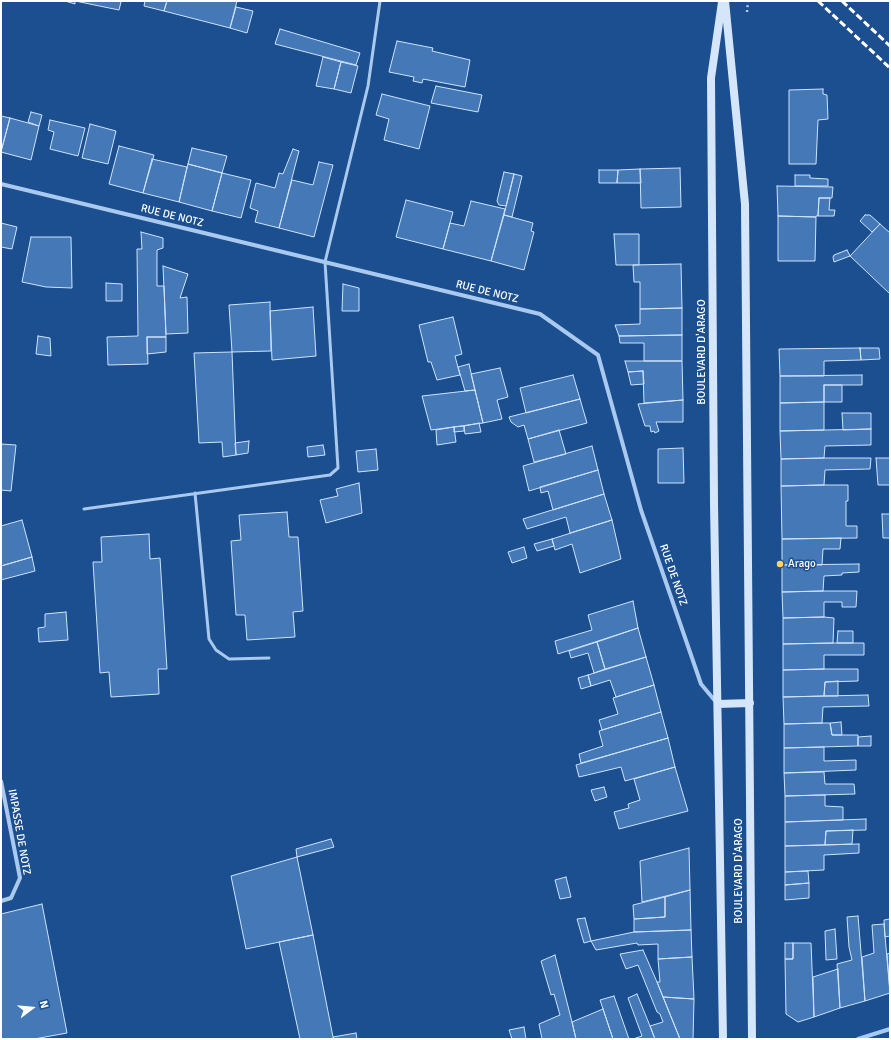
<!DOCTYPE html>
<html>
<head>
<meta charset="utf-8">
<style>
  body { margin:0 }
  #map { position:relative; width:891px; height:1040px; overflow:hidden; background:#1b4f8f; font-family:Signika,sans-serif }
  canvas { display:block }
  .frame { position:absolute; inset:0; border:2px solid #fff; pointer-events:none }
  .north { position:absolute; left:12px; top:988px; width:40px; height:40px; -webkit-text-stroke:3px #1b4f8f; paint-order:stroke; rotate:74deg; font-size:11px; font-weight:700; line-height:16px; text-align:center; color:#fff }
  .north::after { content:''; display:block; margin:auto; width:14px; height:18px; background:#fff; clip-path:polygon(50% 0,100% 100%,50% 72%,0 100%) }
</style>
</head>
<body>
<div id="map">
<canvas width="891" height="1040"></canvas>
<div class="frame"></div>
<div class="north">N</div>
</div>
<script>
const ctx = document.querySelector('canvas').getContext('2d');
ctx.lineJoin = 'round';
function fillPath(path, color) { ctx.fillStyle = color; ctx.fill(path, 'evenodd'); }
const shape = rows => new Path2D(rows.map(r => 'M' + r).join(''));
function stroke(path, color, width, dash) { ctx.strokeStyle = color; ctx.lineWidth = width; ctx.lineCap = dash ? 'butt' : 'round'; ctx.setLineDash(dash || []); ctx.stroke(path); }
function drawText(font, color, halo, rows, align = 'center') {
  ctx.font = font + ' Signika,sans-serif'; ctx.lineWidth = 3; ctx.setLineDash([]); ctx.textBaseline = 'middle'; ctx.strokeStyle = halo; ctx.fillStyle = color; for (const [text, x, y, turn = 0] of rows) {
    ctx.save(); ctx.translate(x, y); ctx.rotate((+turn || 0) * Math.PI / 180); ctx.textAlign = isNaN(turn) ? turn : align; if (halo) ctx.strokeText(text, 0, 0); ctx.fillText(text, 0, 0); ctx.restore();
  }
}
const building = shape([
  [65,1,75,1,75,4,65,1],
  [75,1,118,1,121,2,119,10,75,1],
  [145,1,167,1,164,11,144,6,145,1],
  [167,1,237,1,230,28,164,11,167,1],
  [236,7,253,11,247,33,230,28,236,7],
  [280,29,360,53,356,65,275,44,280,29],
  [397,41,433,48,432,51,470,60,465,87,423,79,422,83,413,81,414,77,389,72,397,41],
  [323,57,341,62,334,89,316,86,323,57],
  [341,62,358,66,351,93,334,89,341,62],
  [436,86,482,95,478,112,431,103,436,86],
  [823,89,823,94,827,95,828,119,818,120,816,164,789,164,789,90,823,89],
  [382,94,430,106,419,149,384,140,389,119,376,115,382,94],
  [31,112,42,115,39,126,28,122,31,112],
  [1,116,10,118,1,151,1,116],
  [10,118,39,126,31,160,1,152,10,118],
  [50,120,85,128,78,156,50,149,54,132,48,130,50,120],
  [90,124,116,131,108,164,82,158,90,124],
  [119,146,154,155,143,193,109,184,119,146],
  [192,148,227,156,222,173,188,164,192,148],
  [293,149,299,151,279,228,255,222,258,211,250,208,256,183,275,188,279,173,283,174,293,149],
  [152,159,187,167,179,202,143,193,152,159],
  [319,162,333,165,314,237,279,228,292,180,313,185,319,162],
  [188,164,222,173,212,211,179,202,188,164],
  [680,168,681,207,641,208,640,169,680,168],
  [640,169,641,183,617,183,618,170,640,169],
  [599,170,618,170,617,183,599,183,599,170],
  [504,172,514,174,506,206,499,205,497,201,504,172],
  [222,173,251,180,241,218,212,211,222,173],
  [514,174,522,176,512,217,504,215,514,174],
  [795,175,810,175,810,178,828,179,828,186,795,186,795,175],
  [777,186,833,187,832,198,819,198,818,216,816,216,816,217,778,216,777,186],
  [819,198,830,198,829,210,835,210,834,216,818,216,819,198],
  [406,200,453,212,443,249,396,237,406,200],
  [471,201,505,209,491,261,443,249,450,223,464,226,471,201],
  [504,215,533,223,531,231,534,232,524,270,491,261,504,215],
  [865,215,870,215,880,224,872,232,860,221,865,215],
  [778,216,816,217,815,261,778,261,778,216],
  [1,223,17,227,12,249,1,247,1,223],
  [880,224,890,233,890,294,850,256,880,224],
  [141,232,163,238,163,248,157,250,157,286,164,286,166,337,147,337,148,364,108,365,107,337,138,336,137,249,142,249,141,232],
  [614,234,639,234,639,265,616,265,614,234],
  [31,237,71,237,72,288,46,287,22,282,31,237],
  [847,250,850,256,834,262,833,257,834,255,847,250],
  [681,264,682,308,640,309,640,282,634,282,633,265,681,264],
  [163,266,188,274,180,298,187,297,188,333,166,334,163,266],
  [106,283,122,284,122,301,106,301,106,283],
  [343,284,359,288,359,311,342,311,343,284],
  [270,302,271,351,232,352,229,305,270,302],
  [313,307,316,356,272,360,270,311,313,307],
  [682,308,682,335,619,336,615,325,640,324,640,309,682,308],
  [453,317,462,354,455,356,460,375,437,380,431,362,428,362,419,325,453,317],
  [682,335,682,361,644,361,644,343,620,343,619,336,682,335],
  [38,336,50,338,51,356,36,354,38,336],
  [147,337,166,337,166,352,147,354,147,337],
  [860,348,879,348,880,359,861,360,860,348],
  [860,348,861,360,824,361,824,376,780,376,779,349,860,348],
  [232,352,236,455,223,457,222,442,199,443,194,353,232,352],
  [625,361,682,361,683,400,644,403,643,371,628,372,625,361],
  [469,364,475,390,465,391,458,367,469,364],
  [500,368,508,397,497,400,502,419,483,423,471,374,500,368],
  [643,371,644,384,631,385,628,372,643,371],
  [573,375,580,399,526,413,520,388,573,375],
  [862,375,862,385,824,385,824,402,780,403,780,376,862,375],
  [824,385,842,385,842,402,824,402,824,385],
  [475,390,483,423,431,430,422,396,475,390],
  [580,399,587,423,528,439,524,425,518,427,511,422,509,417,580,399],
  [683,400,683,422,656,422,659,431,655,433,654,431,651,432,650,426,645,426,638,404,683,400],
  [824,402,824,430,780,431,780,403,824,402],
  [842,413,871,413,871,429,843,430,842,413],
  [479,423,481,432,465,434,464,426,479,423],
  [464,426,464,431,454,432,454,427,464,426],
  [454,427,456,442,437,445,436,430,454,427],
  [871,429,871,445,825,446,824,458,781,459,780,431,871,429],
  [559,430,566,454,534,462,528,439,559,430],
  [249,441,248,453,236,455,235,443,249,441],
  [1,444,16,445,11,491,1,490,1,444],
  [323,445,325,455,308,457,307,447,323,445],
  [592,446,598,470,529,491,523,466,592,446],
  [683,448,684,483,658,483,658,449,683,448],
  [376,449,378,470,358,472,356,451,376,449],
  [824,458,871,458,870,469,825,470,824,485,781,486,781,459,824,458],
  [876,458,890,458,890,485,878,485,876,458],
  [598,470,604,494,553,510,548,491,541,493,540,487,598,470],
  [359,483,362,513,326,523,320,500,338,496,336,489,359,483],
  [824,485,848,485,848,501,846,501,846,526,857,526,857,538,782,539,781,486,824,485],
  [604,494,612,520,570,533,566,517,527,529,523,519,604,494],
  [287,512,289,537,298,537,303,611,293,612,295,637,247,640,245,615,236,615,231,541,241,540,239,515,287,512],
  [882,514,890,514,890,538,883,538,882,514],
  [22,520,32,557,1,566,1,526,22,520],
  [612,520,621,559,580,573,572,544,555,550,552,539,612,520],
  [149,534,150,559,160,558,167,669,158,669,159,694,111,697,109,672,100,673,93,562,102,562,101,537,149,534],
  [841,538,840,549,823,549,822,565,782,565,782,539,841,538],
  [552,539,554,546,537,551,534,544,552,539],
  [524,547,527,558,512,563,508,552,524,547],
  [32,557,35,571,1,580,1,566,32,557],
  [859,564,859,572,842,573,842,575,824,576,823,591,782,592,782,565,859,564],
  [823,591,857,591,856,607,842,607,842,602,824,602,824,617,783,618,782,592,823,591],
  [633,601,638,628,558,654,555,641,592,630,588,615,633,601],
  [66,612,68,640,39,642,38,628,45,627,45,614,66,612],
  [824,617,834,618,833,643,783,644,783,618,824,617],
  [638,628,646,657,605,669,597,642,638,628],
  [838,631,853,631,853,643,837,643,838,631],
  [597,642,605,669,594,673,588,653,571,658,569,651,597,642],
  [833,643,864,643,864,655,824,655,824,669,783,670,783,644,833,643],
  [646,657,654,685,616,697,610,680,591,686,588,675,646,657],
  [824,669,858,669,858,681,825,682,824,696,783,697,783,670,824,669],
  [588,675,591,686,581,689,578,678,588,675],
  [838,681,838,696,824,696,825,682,838,681],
  [654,685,661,712,602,730,599,720,618,714,613,698,654,685],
  [868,695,869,706,823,707,822,723,784,724,783,697,868,695],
  [661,712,668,738,581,763,579,754,603,746,599,731,661,712],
  [841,722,842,735,832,735,830,723,841,722],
  [822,723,830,723,832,735,858,735,858,746,784,748,784,724,822,723],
  [871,736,871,746,858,746,858,737,871,736],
  [668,738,675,767,625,781,621,767,579,777,576,765,668,738],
  [824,747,824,761,856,760,856,770,784,773,784,748,824,747],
  [675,767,688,811,619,829,614,812,629,808,628,804,640,800,634,779,675,767],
  [824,772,825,784,854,784,855,794,785,796,784,773,824,772],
  [604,787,607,797,595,801,591,790,604,787],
  [825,795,825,806,843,807,843,820,785,822,785,796,825,795],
  [866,819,866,830,826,831,825,845,785,846,785,822,866,819],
  [853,830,852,844,825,845,826,831,853,830],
  [331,839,334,847,297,857,296,849,331,839],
  [859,844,859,853,824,855,824,870,785,872,785,846,859,844],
  [689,848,690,890,642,902,640,861,689,848],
  [297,857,313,935,246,949,231,876,297,857],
  [808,871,809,883,785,885,785,872,808,871],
  [566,877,571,897,560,899,555,880,566,877],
  [809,883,809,898,785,900,785,885,809,883],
  [690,890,691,930,634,932,634,919,665,917,665,897,690,890],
  [665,897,665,917,634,919,633,905,665,897],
  [42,904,67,1033,34,1039,1,1039,1,914,42,904],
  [858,916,865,1001,840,1008,837,964,852,960,849,947,847,917,858,916],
  [585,918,591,941,584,943,577,919,585,918],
  [890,919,890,936,885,937,884,920,890,919],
  [884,924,890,993,865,1001,862,957,874,953,872,925,884,924],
  [835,929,837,959,826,960,825,931,835,929],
  [691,930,692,957,658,959,658,944,638,945,637,943,596,950,591,941,634,932,691,930],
  [313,935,333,1037,334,1039,300,1039,279,942,313,935],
  [785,943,793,943,793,959,785,959,785,943],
  [793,943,811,943,814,1017,798,1022,786,1014,785,959,793,959,793,943],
  [643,950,657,982,680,1039,655,1039,650,1026,663,1022,660,1014,657,1012,638,965,626,969,620,954,643,950],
  [890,953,890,993,887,954,890,953],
  [555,955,572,1022,576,1039,542,1039,539,1024,560,1015,554,994,551,995,541,961,555,955],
  [692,957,694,999,663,997,657,982,660,982,658,959,692,957],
  [838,969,840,1008,814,1017,813,977,838,969],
  [637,994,650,1026,655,1039,633,1039,642,1036,628,998,637,994],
  [614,996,629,1039,613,1039,600,1000,614,996],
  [663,997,694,999,693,1039,680,1039,663,997],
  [603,1009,613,1039,576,1039,572,1022,603,1009],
  [524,1027,526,1039,512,1039,509,1030,524,1027],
  [356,1033,357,1039,334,1039,333,1037,356,1033]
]);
const path = shape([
  [747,12,748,1]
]);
const lane = shape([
  [195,493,209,639,216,650,229,659,269,658],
  [84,509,330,475,338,468,325,262,368,86,380,1]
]);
const street = shape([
  [1,184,540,314,598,355,641,510,701,684,716,702],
  [1,781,20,878,11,898,1,901],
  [858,1039,890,1029]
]);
const secondary = shape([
  [725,1,745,204,752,1039],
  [722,2,711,78,714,503,723,1039],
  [718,704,750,703]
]);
const rail = shape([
  [818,1,890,68],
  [842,1,890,46]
]);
const markers = [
  [780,564,4,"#ffd166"]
];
const streetNames = [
  ["RUE DE NOTZ",172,216,14],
  ["RUE DE NOTZ",487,292,14],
  ["BOULEVARD D'ARAGO",702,352,-90],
  ["RUE DE NOTZ",673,575,71],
  ["IMPASSE DE NOTZ",19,832,80],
  ["BOULEVARD D'ARAGO",739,871,-90]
];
const poiNames = [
  ["Arago",788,564]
];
fillPath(building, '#4478b7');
stroke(building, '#cfe3fa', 1);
stroke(path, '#a9c9ee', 2.5, [2, 3]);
stroke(lane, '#a9c9ee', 3);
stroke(street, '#a9c9ee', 4);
stroke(secondary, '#d6e6fa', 8);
stroke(rail, '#fff', 3, [7, 3]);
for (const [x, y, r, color] of markers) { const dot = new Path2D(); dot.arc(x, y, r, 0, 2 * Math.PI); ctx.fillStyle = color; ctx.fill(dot); stroke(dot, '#1b4f8f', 1.5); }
drawText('11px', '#fff', '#1b4f8f', streetNames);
drawText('11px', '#fff', '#1b4f8f', poiNames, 'left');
</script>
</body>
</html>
